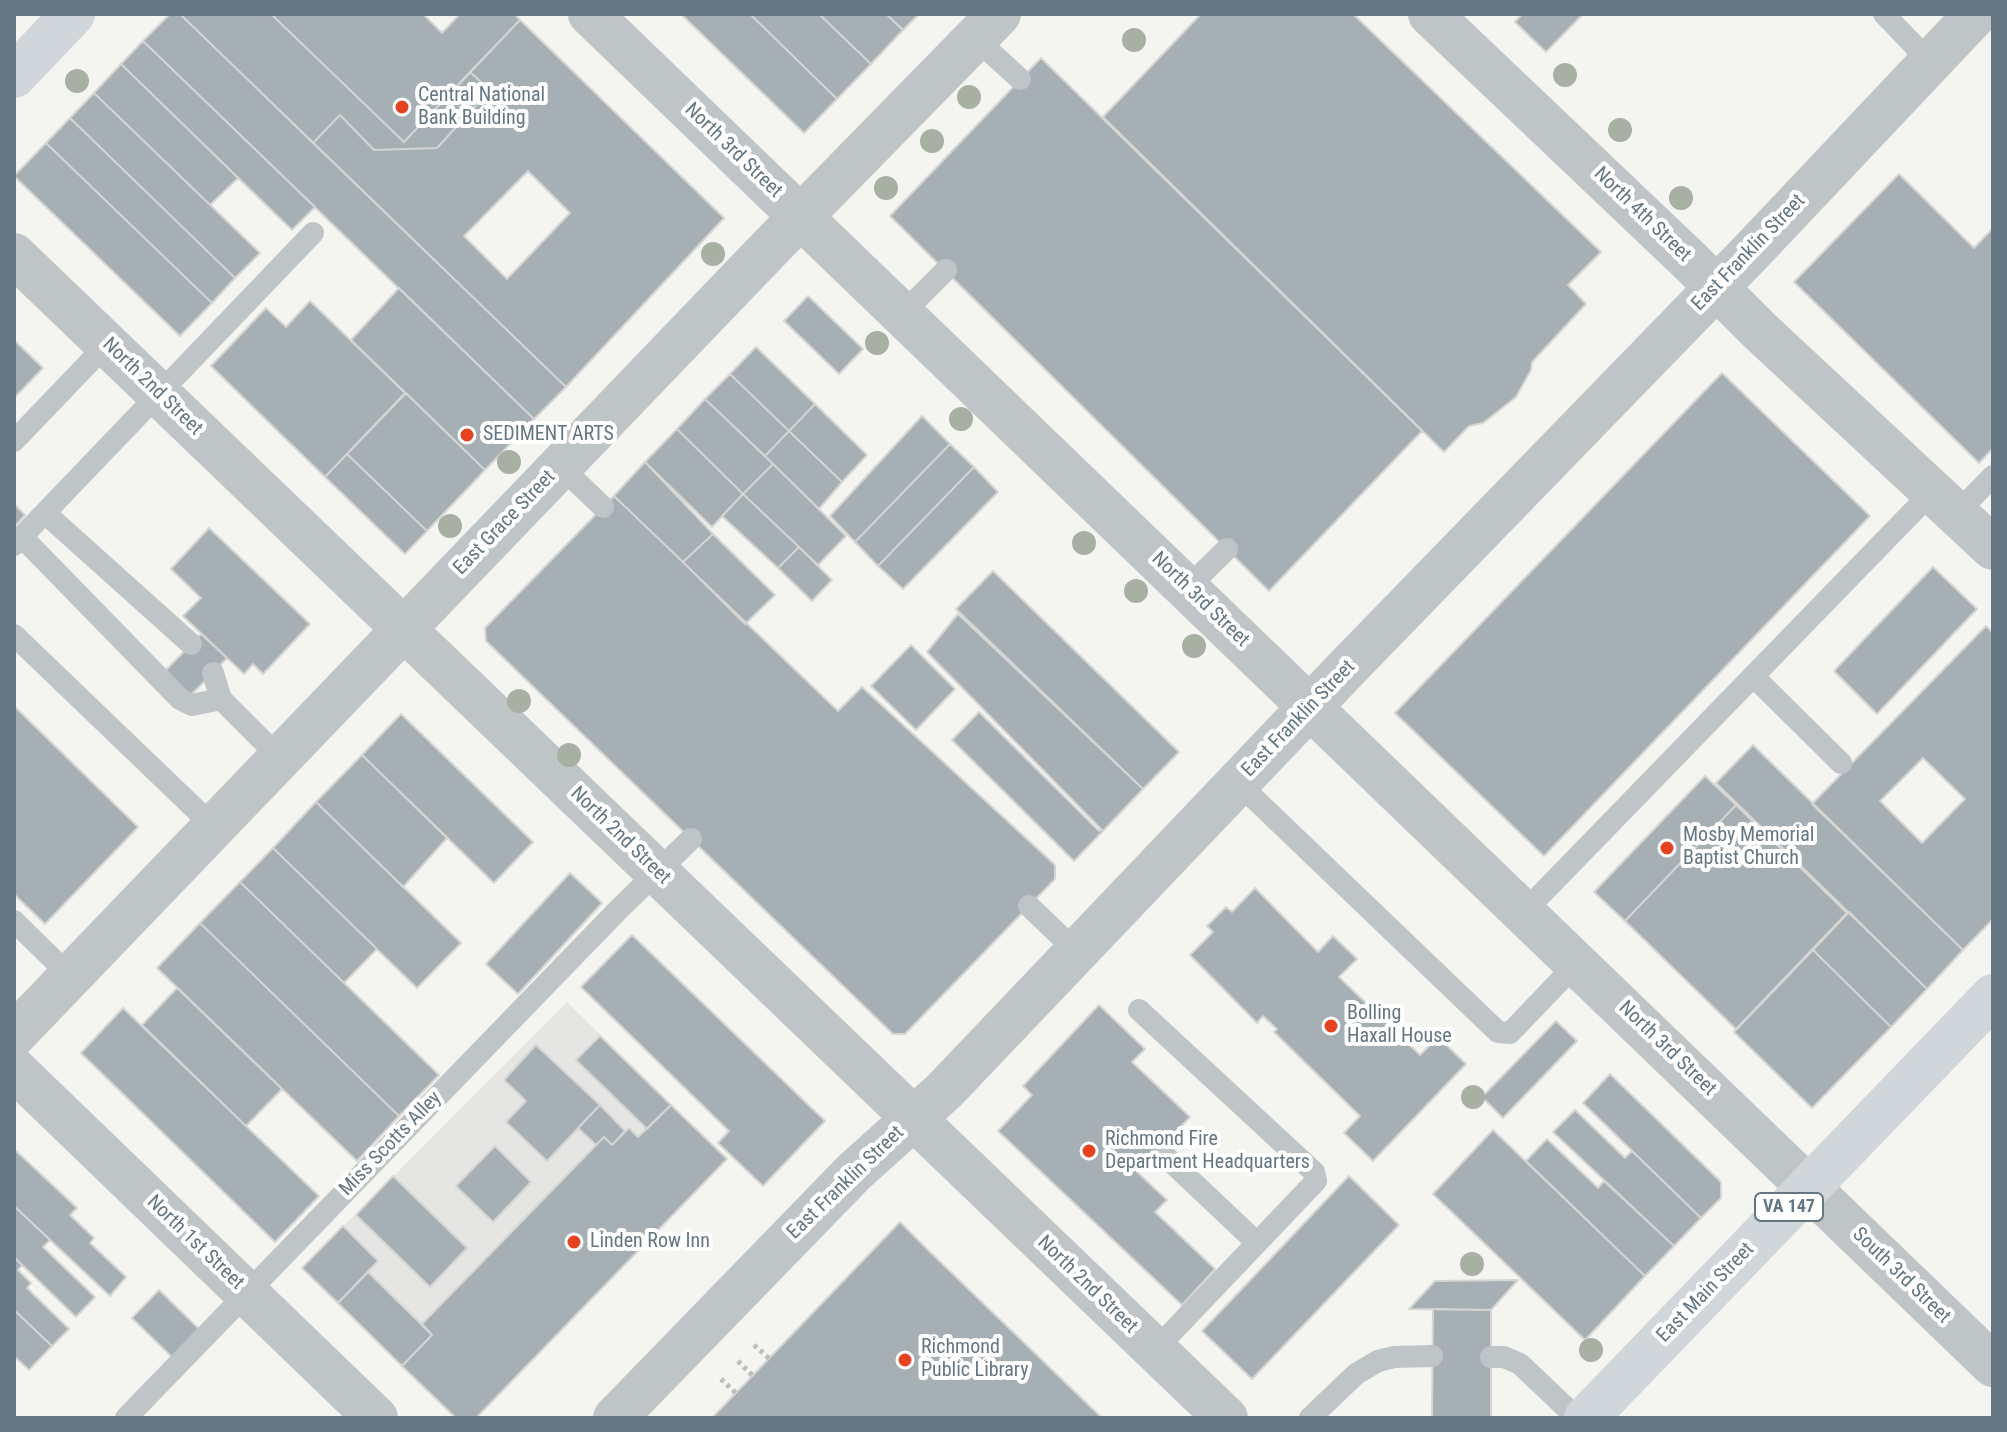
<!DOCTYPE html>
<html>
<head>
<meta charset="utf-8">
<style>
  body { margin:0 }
  #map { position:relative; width:2007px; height:1432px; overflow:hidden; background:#f4f4f0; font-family:"Roboto Condensed",sans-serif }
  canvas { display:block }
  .frame { position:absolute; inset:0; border:16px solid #637682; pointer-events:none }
</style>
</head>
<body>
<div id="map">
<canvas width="2007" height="1432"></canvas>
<div class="frame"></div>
</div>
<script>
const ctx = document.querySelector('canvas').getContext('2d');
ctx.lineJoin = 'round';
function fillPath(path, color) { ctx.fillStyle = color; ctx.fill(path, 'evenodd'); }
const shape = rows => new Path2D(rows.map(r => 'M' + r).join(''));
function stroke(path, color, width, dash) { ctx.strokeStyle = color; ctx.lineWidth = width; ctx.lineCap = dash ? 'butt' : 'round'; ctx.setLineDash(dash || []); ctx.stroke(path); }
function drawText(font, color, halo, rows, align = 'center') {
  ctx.font = font + ' "Roboto Condensed",sans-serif'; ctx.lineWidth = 8; ctx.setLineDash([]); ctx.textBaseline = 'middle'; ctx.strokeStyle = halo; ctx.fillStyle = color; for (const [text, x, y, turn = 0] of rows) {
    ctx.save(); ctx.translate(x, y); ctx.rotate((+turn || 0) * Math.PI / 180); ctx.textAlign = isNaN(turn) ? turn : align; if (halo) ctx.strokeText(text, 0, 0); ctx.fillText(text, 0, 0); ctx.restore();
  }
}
const built = shape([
  [567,1002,727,1159,476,1418,456,1418,302,1268]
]);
const building = shape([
  [170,14,180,14,566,387,534,419,143,41,170,14],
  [180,14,271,14,404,142,470,72,490,90,437,148,374,150,340,115,313,143,180,14],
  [271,14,423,14,442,33,460,14,514,14,520,20,404,142,271,14],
  [685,14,750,14,837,99,804,133,683,16,685,14],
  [750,14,819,14,871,64,837,99,750,14],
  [819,14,886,14,903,30,871,64,819,14],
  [886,14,919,14,903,30,886,14],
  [1201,14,1353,14,1601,252,1568,285,1586,304,1532,362,1531,370,1516,397,1483,423,1469,426,1444,452,1103,117,1201,14],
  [1522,14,1583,14,1546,52,1515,22,1522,14],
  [520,20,724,218,566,387,313,143,340,115,374,150,437,148,490,90,470,72,520,20],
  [528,171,570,213,507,279,464,236,528,171],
  [143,41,315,207,292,230,121,64,143,41],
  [1041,58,1422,431,1269,591,890,216,1041,58],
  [121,64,238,178,210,205,94,93,121,64],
  [94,93,260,253,235,278,70,118,94,93],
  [70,118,235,278,212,303,46,143,70,118],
  [46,143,212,303,180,336,14,176,46,143],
  [1899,174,1974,248,1993,228,1993,448,1979,463,1794,282,1899,174],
  [399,288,534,419,485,470,351,340,399,288],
  [808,296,863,349,839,374,784,321,808,296],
  [310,301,405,393,325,477,211,366,266,308,286,327,310,301],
  [14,340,43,368,14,398,14,340],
  [756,347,815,404,789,431,730,374,756,347],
  [1722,373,1870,516,1544,856,1395,713,1722,373],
  [730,374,789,431,765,456,705,399,730,374],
  [406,393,485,470,427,531,347,454,406,393],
  [705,399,773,464,743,494,677,429,705,399],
  [815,404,867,455,842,482,789,431,815,404],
  [922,416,950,444,855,542,830,516,922,416],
  [677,429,743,494,712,527,645,462,677,429],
  [789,431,842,482,819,509,765,456,789,431],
  [950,444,974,467,878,566,855,542,950,444],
  [347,454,427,531,405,554,325,477,347,454],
  [645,462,713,534,683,562,614,496,645,462],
  [773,464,846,536,818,565,743,494,773,464],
  [974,467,998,492,903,589,878,566,974,467],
  [743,494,799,547,778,568,722,516,743,494],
  [614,496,838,711,862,687,1055,865,1055,879,905,1034,893,1034,486,641,485,628,614,496],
  [14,504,25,515,14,527,14,504],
  [209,528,310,624,263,674,253,664,244,674,183,616,201,598,171,569,209,528],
  [713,534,775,595,745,624,683,562,713,534],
  [799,547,832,580,812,601,778,568,799,547],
  [1933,567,1977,609,1877,714,1834,671,1933,567],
  [993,571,1179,752,1143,789,956,609,993,571],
  [958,614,1143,789,1103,831,927,652,958,614],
  [1986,626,1993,633,1993,919,1963,950,1812,804,1986,626],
  [1923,758,1965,799,1922,843,1880,801,1923,758],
  [201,634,227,658,190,696,165,671,201,634],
  [911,645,955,689,916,730,871,686,911,645],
  [14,706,138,827,45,924,14,894,14,706],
  [979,712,1099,831,1101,829,1103,831,1074,861,952,740,979,712],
  [401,714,533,842,494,883,362,755,401,714],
  [1753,745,1963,950,1927,989,1716,783,1753,745],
  [362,755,447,838,403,887,316,802,362,755],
  [1705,776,1736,805,1625,921,1594,892,1705,776],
  [316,802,461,943,417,988,273,848,316,802],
  [1736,805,1847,913,1736,1029,1625,921,1736,805],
  [273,848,377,949,344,983,240,882,273,848],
  [570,873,602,903,518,994,486,964,570,873],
  [240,882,439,1075,399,1116,200,923,240,882],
  [1255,888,1318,952,1333,936,1357,959,1339,977,1420,1055,1438,1037,1466,1064,1373,1161,1344,1133,1360,1116,1274,1032,1277,1029,1263,1016,1257,1023,1190,955,1213,932,1207,926,1226,907,1232,912,1255,888],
  [1849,912,1927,989,1891,1027,1813,950,1849,912],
  [200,923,399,1116,357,1161,157,968,200,923],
  [632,935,825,1121,763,1186,718,1143,729,1131,581,987,632,935],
  [1813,950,1891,1027,1812,1108,1734,1032,1813,950],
  [177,988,282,1089,246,1126,142,1025,177,988],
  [1099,1005,1145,1049,1132,1062,1190,1117,1137,1172,1167,1200,1155,1212,1215,1269,1182,1305,998,1131,1032,1095,1023,1086,1099,1005],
  [123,1008,319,1196,275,1242,81,1053,123,1008],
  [1556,1021,1577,1041,1503,1118,1482,1097,1556,1021],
  [600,1036,671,1105,647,1129,576,1060,600,1036],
  [536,1045,600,1105,547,1161,506,1122,526,1101,504,1080,536,1045],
  [1610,1074,1721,1182,1721,1198,1701,1218,1583,1103,1610,1074],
  [600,1105,625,1131,612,1145,604,1137,596,1145,578,1128,600,1105],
  [671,1105,727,1159,476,1418,456,1418,402,1366,432,1335,422,1324,604,1137,612,1145,629,1128,638,1137,671,1105],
  [1575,1110,1625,1158,1632,1151,1701,1218,1674,1246,1553,1132,1575,1110],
  [1493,1130,1645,1276,1585,1340,1433,1194,1493,1130],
  [1547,1139,1598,1188,1604,1181,1674,1246,1645,1276,1526,1161,1547,1139],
  [495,1146,531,1182,493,1222,456,1186,495,1146],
  [14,1149,77,1208,70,1215,94,1238,90,1243,126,1277,110,1296,14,1206,14,1149],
  [393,1176,467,1248,430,1287,356,1215,393,1176],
  [1349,1176,1399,1225,1252,1379,1202,1331,1349,1176],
  [14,1206,50,1240,43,1247,95,1297,76,1317,14,1257,14,1206],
  [900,1222,931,1253,1102,1418,712,1418,900,1222],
  [343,1226,378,1261,338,1303,302,1268,343,1226],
  [14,1257,22,1265,18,1270,31,1283,27,1288,69,1329,52,1346,14,1310,14,1257],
  [368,1272,432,1335,402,1366,338,1303,368,1272],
  [1518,1280,1491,1310,1409,1309,1435,1281,1518,1280],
  [159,1290,200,1330,173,1358,132,1318,159,1290],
  [1433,1309,1491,1310,1491,1418,1432,1418,1433,1309],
  [14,1310,52,1346,29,1370,14,1356,14,1310]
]);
const path = shape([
  [754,1345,772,1361],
  [738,1361,755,1378],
  [721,1379,739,1396]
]);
const service = shape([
  [1884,14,1930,62],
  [975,38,1020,79],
  [902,314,946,270],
  [14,441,107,344],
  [560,466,603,507],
  [45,513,191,644],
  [1957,513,1993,476],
  [22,537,180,699,192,705,221,699,280,758],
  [14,545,313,233],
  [1187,588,1227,549],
  [14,635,214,827],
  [213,673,221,699],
  [1753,676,1841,763],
  [1238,783,1498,1032,1510,1033,1577,963],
  [1029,906,1076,951],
  [1524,912,1933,491],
  [14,921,70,976],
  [1139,1010,1314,1172,1316,1181,1155,1350],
  [1164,1155,1257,1243],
  [1491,1357,1504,1357,1520,1364,1577,1418],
  [126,1418,619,909,691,839],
  [1310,1418,1356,1374,1378,1361,1394,1357,1432,1356]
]);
const tertiary = shape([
  [590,14,1993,1365],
  [1430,14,1692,263,1760,331,1993,548],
  [14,255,1226,1418],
  [14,1035,768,250,999,14],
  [14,1069,376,1418],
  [615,1418,854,1172,944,1091,1346,669,1751,252,1976,14]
]);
const primary = shape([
  [14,76,73,14],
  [1586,1418,1993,996]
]);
const trees = [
  [1134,40],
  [1565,75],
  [77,81],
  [969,97],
  [1620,130],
  [932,141],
  [886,188],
  [1681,198],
  [713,254],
  [877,343],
  [961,419],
  [509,462],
  [450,526],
  [1084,543],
  [1136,591],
  [1194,646],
  [519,701],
  [569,755],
  [1473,1097],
  [1472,1264],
  [1591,1350]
];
const markers = [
  [402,107,8,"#e54320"],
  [467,435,8,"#e54320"],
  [1667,848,8,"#e54320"],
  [1331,1026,8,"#e54320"],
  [1089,1151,8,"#e54320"],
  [574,1242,8,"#e54320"],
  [905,1360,8,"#e54320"]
];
const shields = [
  [1789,1207,68]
];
const shieldNames = [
  ["VA 147",1789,1207]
];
const poiNames = [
  ["Central National",418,96],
  ["Bank Building",418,119],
  ["SEDIMENT ARTS",483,435],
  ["Mosby Memorial",1683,836],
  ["Baptist Church",1683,859],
  ["Bolling",1347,1014],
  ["Haxall House",1347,1037],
  ["Richmond Fire",1105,1140],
  ["Department Headquarters",1105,1163],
  ["Linden Row Inn",590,1242],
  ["Richmond",921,1348],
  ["Public Library",921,1371]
];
const streetNames = [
  ["North 3rd Street",733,151,44],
  ["North 4th Street",1642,215,44],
  ["East Franklin Street",1749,253,-46],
  ["North 2nd Street",152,387,44],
  ["East Grace Street",505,523,-46],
  ["North 3rd Street",1200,600,44],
  ["East Franklin Street",1299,719,-46],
  ["North 2nd Street",620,836,44],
  ["North 3rd Street",1667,1049,44],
  ["Miss Scotts Alley",391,1144,-46],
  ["East Franklin Street",846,1183,-44],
  ["North 1st Street",195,1243,44],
  ["South 3rd Street",1901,1276,44],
  ["North 2nd Street",1087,1285,44],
  ["East Main Street",1706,1293,-46]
];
fillPath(built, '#e5e6e4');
fillPath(building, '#a6afb4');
stroke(building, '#d5d5d3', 2);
stroke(path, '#bbbdbf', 5, [4, 4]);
stroke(service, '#bfc4c6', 22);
stroke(tertiary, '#bfc4c6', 44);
stroke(primary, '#d1d6da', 44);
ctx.fillStyle = '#a7b0a2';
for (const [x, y] of trees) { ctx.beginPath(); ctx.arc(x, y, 12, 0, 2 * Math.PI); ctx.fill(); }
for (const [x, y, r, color] of markers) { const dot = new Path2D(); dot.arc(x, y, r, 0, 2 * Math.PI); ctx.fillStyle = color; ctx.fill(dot); stroke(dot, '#fff', 3); }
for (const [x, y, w] of shields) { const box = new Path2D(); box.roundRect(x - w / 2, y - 14, w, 28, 6); ctx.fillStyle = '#fff'; ctx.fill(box); stroke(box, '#637682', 2); }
drawText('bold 18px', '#637682', null, shieldNames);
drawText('20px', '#637682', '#fff', poiNames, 'left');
drawText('20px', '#637682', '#fff', streetNames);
</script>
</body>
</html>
